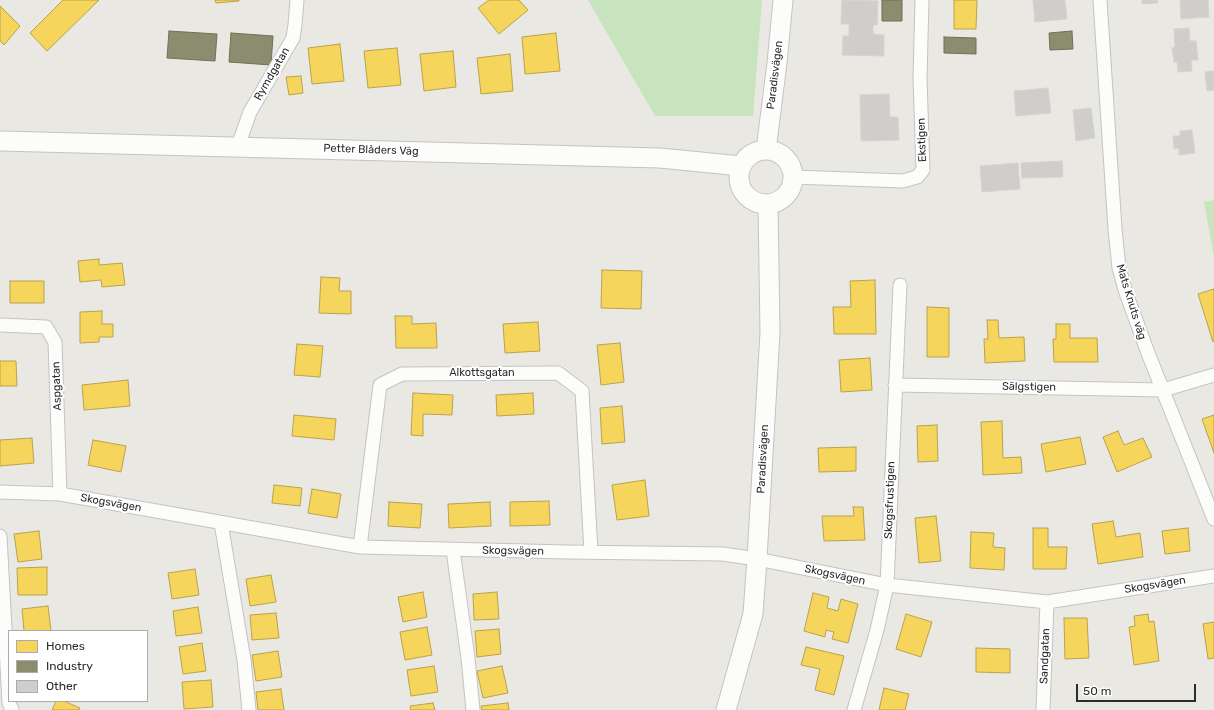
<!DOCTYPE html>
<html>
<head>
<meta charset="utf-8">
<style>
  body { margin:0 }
  #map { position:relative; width:1214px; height:710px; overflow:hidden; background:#eae8e3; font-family:Rubik,sans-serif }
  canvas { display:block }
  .legend { position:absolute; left:8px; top:630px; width:140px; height:72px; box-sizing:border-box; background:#fff; border:1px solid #ababab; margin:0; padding:5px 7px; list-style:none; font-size:12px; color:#2c2c2c }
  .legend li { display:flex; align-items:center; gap:8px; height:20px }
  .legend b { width:20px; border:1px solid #ababab }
  .scale { position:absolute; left:1076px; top:684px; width:120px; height:18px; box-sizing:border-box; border:2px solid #2c2c2c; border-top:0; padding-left:5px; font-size:12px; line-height:14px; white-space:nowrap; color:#2c2c2c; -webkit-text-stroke:3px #fff; paint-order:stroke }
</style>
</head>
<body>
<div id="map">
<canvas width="1214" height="710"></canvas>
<ul class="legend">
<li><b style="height:11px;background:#f6d55c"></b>Homes</li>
<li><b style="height:11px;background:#8c8c6e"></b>Industry</li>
<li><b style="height:11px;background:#cfceca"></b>Other</li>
</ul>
<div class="scale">50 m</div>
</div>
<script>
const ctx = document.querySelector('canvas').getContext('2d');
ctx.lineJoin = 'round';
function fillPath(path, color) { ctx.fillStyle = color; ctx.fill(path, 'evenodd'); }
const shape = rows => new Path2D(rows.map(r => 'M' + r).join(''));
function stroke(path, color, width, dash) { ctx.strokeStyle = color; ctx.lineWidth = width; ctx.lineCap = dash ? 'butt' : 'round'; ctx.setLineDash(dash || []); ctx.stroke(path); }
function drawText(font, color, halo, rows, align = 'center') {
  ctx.font = font + ' Rubik,sans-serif'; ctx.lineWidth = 4; ctx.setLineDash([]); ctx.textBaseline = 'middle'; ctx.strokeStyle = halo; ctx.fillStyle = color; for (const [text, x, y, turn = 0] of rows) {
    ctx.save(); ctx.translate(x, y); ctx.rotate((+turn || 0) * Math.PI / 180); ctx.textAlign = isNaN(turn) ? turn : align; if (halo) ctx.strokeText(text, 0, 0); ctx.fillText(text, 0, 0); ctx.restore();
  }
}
const green = shape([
  [588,0,762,0,753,116,655,116],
  [1214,200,1214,257,1204,202]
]);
const homes = shape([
  [63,0,99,0,47,51,30,33,63,0],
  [215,0,239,0,239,1,216,3,215,0],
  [489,0,519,0,528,10,499,34,478,8,489,0],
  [954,0,977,0,976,29,954,29,954,0],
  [0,6,20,26,4,45,0,41,0,6],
  [556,33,560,71,525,74,522,37,556,33],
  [340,44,344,81,312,84,308,48,340,44],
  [397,48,401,85,368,88,364,51,397,48],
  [453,51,456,87,424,91,420,54,453,51],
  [510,54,513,91,481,94,477,58,510,54],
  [301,76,303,93,289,95,286,77,301,76],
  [99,259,99,265,122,263,125,285,102,287,101,280,80,282,78,261,99,259],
  [602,270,642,271,641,309,601,308,602,270],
  [321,277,340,278,339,291,351,291,351,314,319,313,321,277],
  [875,280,876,334,834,334,833,307,851,307,850,281,875,280],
  [10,281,44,281,44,303,10,303,10,281],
  [1214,289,1214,341,1213,342,1198,294,1214,289],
  [927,307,949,308,949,357,927,357,927,307],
  [102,311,102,324,113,324,113,337,99,337,99,342,80,343,80,312,102,311],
  [395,316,412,316,412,324,436,323,437,348,396,348,395,316],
  [987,320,998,320,999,338,1024,337,1025,361,985,363,984,339,988,339,987,320],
  [538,322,540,351,505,353,503,324,538,322],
  [1056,324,1070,324,1070,338,1097,338,1098,362,1054,362,1053,339,1056,339,1056,324],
  [620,343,624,382,601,385,597,345,620,343],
  [297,344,323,346,320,377,294,375,297,344],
  [870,358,872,390,841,392,839,360,870,358],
  [0,361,16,361,17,386,0,386,0,361],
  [128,380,130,406,84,410,82,385,128,380],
  [413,393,453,395,452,415,423,414,423,436,411,435,413,393],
  [533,393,534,414,497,416,496,395,533,393],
  [622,406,625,442,602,444,600,408,622,406],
  [294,415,336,419,334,440,292,436,294,415],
  [1214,415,1214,453,1202,419,1214,415],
  [1002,421,1003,458,1021,457,1022,473,983,475,981,422,1002,421],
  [937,425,938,461,918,462,917,426,937,425],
  [1118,431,1124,445,1143,438,1152,457,1117,472,1103,437,1118,431],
  [1080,437,1086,464,1046,472,1041,444,1080,437],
  [32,438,34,463,0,466,0,440,32,438],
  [93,440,126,446,121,472,88,465,93,440],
  [856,447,856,471,819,472,818,448,856,447],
  [645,480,649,516,617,520,612,485,645,480],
  [274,485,302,488,300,506,272,503,274,485],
  [312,489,341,494,337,518,308,513,312,489],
  [549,501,550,525,510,526,510,502,549,501],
  [389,502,422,504,420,528,388,526,389,502],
  [490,502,491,526,449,528,448,504,490,502],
  [853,507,863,507,865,540,824,541,822,516,854,516,853,507],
  [936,516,941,561,919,563,915,518,936,516],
  [1113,521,1116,537,1140,533,1143,557,1098,564,1092,524,1113,521],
  [1033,528,1048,528,1048,547,1067,547,1066,569,1033,569,1033,528],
  [1188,528,1190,551,1165,554,1162,531,1188,528],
  [39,531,42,559,18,562,14,534,39,531],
  [971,532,994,533,993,547,1005,548,1004,570,970,568,971,532],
  [47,567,47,595,18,595,17,568,47,567],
  [195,569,199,595,172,599,168,573,195,569],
  [271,575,276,602,250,606,246,579,271,575],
  [423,592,427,617,403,622,398,597,423,592],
  [497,592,499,619,474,620,473,594,497,592],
  [813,593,829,597,827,608,838,611,841,599,858,604,848,643,832,639,834,632,826,630,825,637,804,631,813,593],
  [48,606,51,631,24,631,22,609,48,606],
  [198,607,202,633,176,636,173,611,198,607],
  [276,613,279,638,252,640,250,615,276,613],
  [906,614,932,622,921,657,896,649,906,614],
  [1148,614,1149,622,1154,621,1159,661,1134,665,1129,627,1135,626,1134,616,1148,614],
  [1064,618,1087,618,1089,658,1065,659,1064,618],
  [1214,622,1214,658,1208,659,1203,624,1214,622],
  [427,627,432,655,405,660,400,632,427,627],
  [499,629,501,654,477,657,475,631,499,629],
  [202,643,206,671,183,674,179,647,202,643],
  [806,647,844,656,834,695,815,690,820,669,801,665,806,647],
  [976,648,1010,649,1010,673,976,672,976,648],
  [278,651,282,677,256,681,252,655,278,651],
  [434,666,438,692,411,696,407,670,434,666],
  [502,666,508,693,483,698,477,671,502,666],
  [211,680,213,707,184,709,182,682,211,680],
  [884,688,909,694,905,710,879,710,884,688],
  [281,689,284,710,258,710,256,692,281,689],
  [56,701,64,701,80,708,79,710,52,710,56,701],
  [433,703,435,710,411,710,410,706,433,703],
  [508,703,509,710,482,710,481,706,508,703]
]);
const industry = shape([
  [882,0,902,0,902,21,882,21,882,0],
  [169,31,217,34,215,61,167,58,169,31],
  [1072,31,1073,49,1050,50,1049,33,1072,31],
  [231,33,273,36,271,65,229,62,231,33],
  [944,37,976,38,976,54,944,53,944,37]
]);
const building = shape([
  [842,0,878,1,877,25,873,25,873,34,884,35,884,56,842,55,843,36,849,36,849,24,841,24,842,0],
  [1033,0,1065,0,1067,19,1035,22,1033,0],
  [1142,0,1157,0,1158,3,1142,4,1142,0],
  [1180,0,1208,0,1209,17,1181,19,1180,0],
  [1189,28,1190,41,1196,41,1198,60,1191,60,1192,71,1178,72,1177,62,1174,62,1172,48,1175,47,1174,29,1189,28],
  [1214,71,1214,90,1207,91,1205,72,1214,71],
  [1048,88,1051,113,1016,116,1014,91,1048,88],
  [889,94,890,117,898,117,899,140,861,141,860,95,889,94],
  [1091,108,1095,138,1076,141,1073,110,1091,108],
  [1192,130,1195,153,1179,155,1179,148,1174,149,1173,136,1180,136,1180,131,1192,130],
  [1062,161,1063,177,1022,178,1021,163,1062,161],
  [1018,163,1020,189,982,192,980,166,1018,163]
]);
const street = shape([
  [1100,0,1115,229,1119,268,1126,293,1148,353,1214,519],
  [238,146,250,112,293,38,295,25,297,0],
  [793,177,903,181,917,177,923,170,920,78,922,0],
  [0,325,46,327,55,342,60,494],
  [895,385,1163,390,1214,375],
  [0,492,60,494,360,547,567,552,723,554,757,559,887,585,1047,602,1214,576],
  [221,523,244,660,249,710],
  [0,536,9,703,12,710],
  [360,547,380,385,402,374,558,373,582,391,591,552],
  [453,550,468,658,473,710],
  [854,710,877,630,887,585,900,285],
  [1043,710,1047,602]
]);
const secondary = shape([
  [0,141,660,158,741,166],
  '739 177a27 27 0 1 1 54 0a27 27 0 1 1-54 0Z',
  [766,150,777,63,783,0],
  [726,710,753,614,757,559,770,332,768,204]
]);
const streetNames = [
  ["Rymdgatan",272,74,-60],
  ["Paradisvägen",775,75,-83],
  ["Ekstigen",922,140,-92],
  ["Petter Blåders Väg",371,150,2],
  ["Mats Knuts väg",1131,302,73],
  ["Alkottsgatan",482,373],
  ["Aspgatan",57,386,-92],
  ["Sälgstigen",1029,387,1],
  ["Paradisvägen",763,459,-87],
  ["Skogsfrustigen",890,500,-88],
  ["Skogsvägen",111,503,10],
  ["Skogsvägen",513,551,1],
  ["Skogsvägen",835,575,12],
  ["Skogsvägen",1155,585,-9],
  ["Sandgatan",1045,656,-88]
];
fillPath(green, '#c7e4be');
fillPath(homes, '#f6d55c');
stroke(homes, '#b9a24e', 1);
fillPath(industry, '#8c8c6e');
stroke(industry, '#6f6f5a', 1);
fillPath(building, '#cfceca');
stroke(building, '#d5d3cf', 1);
stroke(street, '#c4c3c3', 15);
stroke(secondary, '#c4c3c3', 21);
stroke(street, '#fcfcfb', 13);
stroke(secondary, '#fcfcfb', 19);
drawText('11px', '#2c2c2c', '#fff', streetNames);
</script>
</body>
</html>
